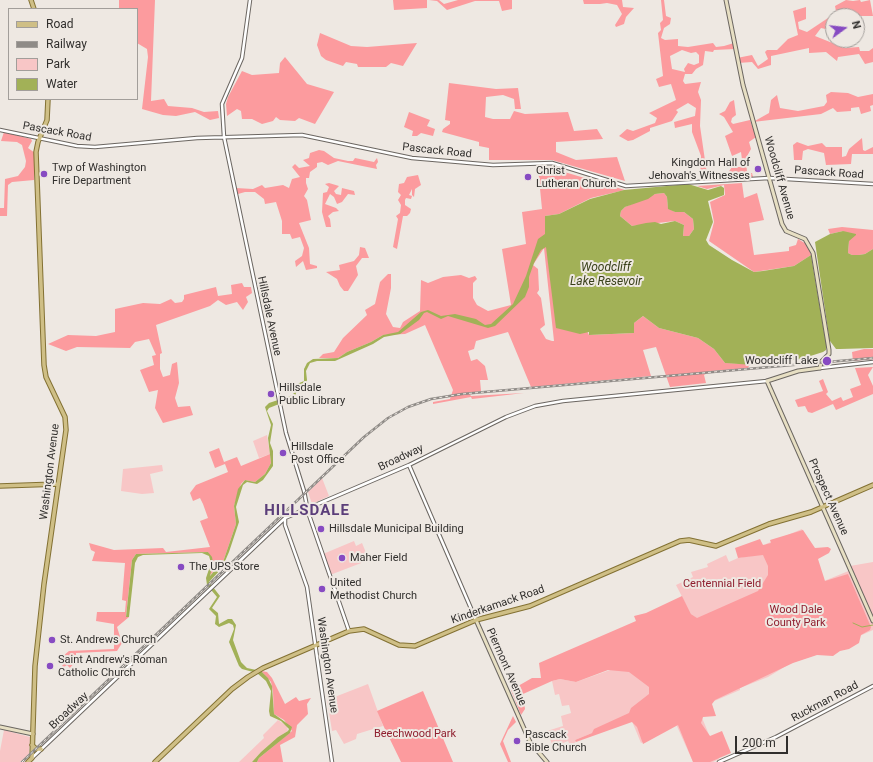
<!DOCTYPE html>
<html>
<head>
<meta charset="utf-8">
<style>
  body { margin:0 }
  #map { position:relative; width:873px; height:762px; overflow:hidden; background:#eee8e2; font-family:Roboto,sans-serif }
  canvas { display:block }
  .legend { position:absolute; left:8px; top:8px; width:130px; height:92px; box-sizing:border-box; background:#eee8e2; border:1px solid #a29e9a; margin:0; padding:5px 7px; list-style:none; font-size:12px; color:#312f2d }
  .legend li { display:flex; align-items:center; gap:8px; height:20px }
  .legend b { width:20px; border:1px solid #a29e9a }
  .north { position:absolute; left:825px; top:8px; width:40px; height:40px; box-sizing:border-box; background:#eee8e2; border:1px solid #a29e9a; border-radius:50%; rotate:75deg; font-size:11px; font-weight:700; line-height:16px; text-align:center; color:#312f2d }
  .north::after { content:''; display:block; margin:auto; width:14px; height:18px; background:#874bc2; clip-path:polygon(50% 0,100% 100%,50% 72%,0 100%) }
  .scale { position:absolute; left:735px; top:736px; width:53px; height:18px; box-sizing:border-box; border:2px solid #312f2d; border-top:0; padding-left:5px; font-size:12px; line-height:14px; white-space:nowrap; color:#312f2d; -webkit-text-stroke:3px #eee8e2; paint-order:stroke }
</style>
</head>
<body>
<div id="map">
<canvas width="873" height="762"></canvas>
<ul class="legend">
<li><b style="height:5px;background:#cfbf86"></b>Road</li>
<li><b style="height:5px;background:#8f8b87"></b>Railway</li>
<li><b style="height:11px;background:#f8c6c6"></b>Park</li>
<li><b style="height:11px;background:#a2b157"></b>Water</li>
</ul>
<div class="north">N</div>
<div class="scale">200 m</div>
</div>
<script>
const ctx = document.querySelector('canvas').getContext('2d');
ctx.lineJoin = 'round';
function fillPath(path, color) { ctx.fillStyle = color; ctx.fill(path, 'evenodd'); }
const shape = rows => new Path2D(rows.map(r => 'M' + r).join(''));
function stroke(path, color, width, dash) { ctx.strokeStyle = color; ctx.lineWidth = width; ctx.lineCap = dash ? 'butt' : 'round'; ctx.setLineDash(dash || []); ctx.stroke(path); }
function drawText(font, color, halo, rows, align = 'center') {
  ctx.font = font + ' Roboto,sans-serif'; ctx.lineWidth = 4; ctx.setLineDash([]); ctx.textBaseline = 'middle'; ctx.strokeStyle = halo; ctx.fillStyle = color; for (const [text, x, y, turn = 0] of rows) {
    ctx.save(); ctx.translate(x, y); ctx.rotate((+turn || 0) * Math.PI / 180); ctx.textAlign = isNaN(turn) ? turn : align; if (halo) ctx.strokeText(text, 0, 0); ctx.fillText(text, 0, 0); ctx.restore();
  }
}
const green = shape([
  [267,435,270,454,259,458,253,441],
  [162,465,163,471,150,474,154,493,142,494,121,491,123,469],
  [322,478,329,496,312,504,308,492],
  [802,529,824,581,851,570,850,566,873,562,873,630,824,652,791,663,768,677,740,688,740,690,698,708,719,759,713,762,693,762,676,724,641,743,629,714,592,733,575,740,576,742,570,745,568,741,553,747,547,731,563,726,561,716,571,713,569,705,562,706,559,694,555,695,552,681,560,679,576,682,610,670,695,617,691,614,676,585,693,577,691,572,708,567,707,564,726,555,729,562,738,558,749,556,767,548,766,544],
  [354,541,356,546,362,543,369,560,330,575,323,554],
  [368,684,383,726,357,734,356,739,344,744,336,730,332,731,327,700],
  [278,720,287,726,288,731,278,737,261,752,252,762,239,762,264,738,263,735],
  [4,730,30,737,29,754,20,762,0,762,0,751]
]);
const forest = shape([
  [119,0,155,0,151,101,164,99,168,106,192,108,204,112,218,111,219,118,210,120,195,112,176,116,163,115,142,109,148,57,147,49,137,43,137,9,119,9],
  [393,0,427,0,427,8,394,10],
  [429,0,439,0,444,4,458,0,512,0,512,9,502,11,499,1,475,1,447,10,437,1],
  [583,0,622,0,623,7,634,8,626,17,624,24,616,27,615,25,622,14,617,5,607,3,600,4,584,4],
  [661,0,664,0,666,16,671,18,670,24,664,28,661,38,665,40,678,39,678,46,688,47,713,43,716,47,724,46,734,43,735,49,714,50,713,52,705,51,703,65,696,69,692,74,685,74,683,81,685,84,701,82,698,92,701,100,700,126,708,181,700,182,701,156,692,132,692,124,675,128,674,122,695,116,696,108,688,103,676,110,678,112,672,121,650,128,650,131,633,140,628,141,619,136,627,129,633,131,655,123,657,118,649,113,676,100,671,84,659,87,656,79,663,76,658,33,661,30,660,23,663,20],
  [682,50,691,53,696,52,699,55,699,63,694,65,688,63,684,69,685,72,672,69,670,56],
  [846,0,853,1,860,0,861,2,870,0,873,16,833,16,833,24,830,30,821,28,815,36,845,48,859,47,860,51,869,51,873,48,873,62,865,64,859,54,838,57,837,61,826,52,809,53,809,48,771,56,771,65,758,69,752,62,738,63,737,58,752,55,758,66,768,59,765,52,767,50,777,50,788,39,798,35,793,11,806,7,806,19,798,22,799,29,807,32,834,14,836,11,835,6],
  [320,33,351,46,367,47,417,43,403,66,391,63,386,67,358,67,357,64,346,62,343,66,326,60,321,56,317,45],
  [285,57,307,84,334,92,315,124,299,118,295,121,280,120,276,117,273,121,262,124,252,119,242,119,241,111,237,109,227,116,226,104,228,97,242,71,252,75,279,73,280,63],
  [449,83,496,89,518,88,521,109,515,109,514,99,503,95,486,97,485,117,493,119,510,119,514,111,525,114,568,112,574,131,597,129,603,139,556,142,556,152,576,160,617,157,625,181,552,160,489,160,489,148,479,146,479,142,442,132,443,129,450,124,450,121,445,120],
  [831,92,848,93,858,97,873,94,873,105,870,106,871,111,861,114,859,107,851,108,851,111,837,112,833,108,821,114,753,122,769,113,771,100,777,95,780,108,798,111,824,106,827,102,826,95],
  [734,100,736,115,732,118,731,122,733,124,750,120,756,137,749,142,751,149,746,158,747,173,752,173,753,177,725,177,732,167,743,167,741,152,732,156,725,136,733,132,724,117,719,114,725,111,730,102],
  [409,112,430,120,427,126,435,129,433,136,421,133,417,136,412,136,413,131,404,127],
  [4,132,31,139,32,141,28,148,35,153,34,180,12,182,8,185,7,216,0,216,0,208,4,208,5,179,18,176,25,167,26,161,22,145,17,142,1,141],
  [862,138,863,150,865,151,873,147,873,154,852,154,851,164,826,165,824,153,808,149,803,151,802,160,794,160,793,145,797,142,808,146,822,143,826,147,842,147,842,157,846,156,849,149],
  [319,150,324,151,334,158,348,161,353,161,355,158,374,162,377,158,378,162,376,165,377,169,338,161,328,165,322,162,317,163,317,167,310,172,309,178,306,178,306,183,308,189,304,196,307,200,311,220,299,223,309,248,310,264,317,266,317,268,306,270,303,261,296,267,295,261,302,256,304,248,300,237,292,239,290,234,282,234,282,221,276,202,265,204,264,199,255,192,245,192,238,194,236,188,253,189,262,185,265,188,283,185,289,188,292,179,300,177,292,167,295,164,299,168,310,166,303,160,309,158,310,153],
  [538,168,551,168,625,190,591,198,559,214,545,216,546,244,589,335,634,333,634,323,643,316,659,328,698,338,714,349,725,363,750,364,748,368,711,371,704,375,706,383,670,387,656,347,643,350,651,376,531,387,508,332,476,341,474,349,468,351,471,361,477,359,485,366,488,380,480,380,481,391,469,393,471,396,524,393,472,399,471,397,433,404,433,402,450,399,453,390,425,325,405,334,383,335,371,342,347,352,338,358,319,358,323,354,334,352,343,338,367,315,365,310,375,304,380,282,388,274,391,274,391,288,386,314,393,327,400,328,403,322,420,311,421,280,428,283,443,277,461,275,469,278,475,276,477,279,473,283,473,298,477,305,488,311,511,305,502,249,526,244,522,212,542,209],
  [544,248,554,341,552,341,546,339,540,329,545,325,541,298,537,293,539,290,538,269,533,265],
  [418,175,421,185,415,189,414,197,412,195,412,189,409,195,412,196,411,199,406,198,405,200,405,205,411,209,410,213,407,216,403,216,397,249,393,247,398,219,396,216,400,213,401,205,398,200,401,195,398,192,399,184,404,183,407,177],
  [329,183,339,186,334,191,336,194,341,195,342,188,354,191,355,195,348,194,342,202,337,204,334,197,330,194,325,204,336,208,339,211,333,212,328,216,330,219,331,227,326,227,322,212,323,193,327,192,329,187,325,184],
  [742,183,744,198,757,193,764,220,749,223,754,255,789,251,789,247,796,245,798,239,808,245,811,255,794,266,754,272,709,241,714,222,710,202,725,195,724,185,707,189,697,186],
  [664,193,667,197,668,208,675,212,684,212,693,219,694,229,689,236,683,236,684,225,675,221,632,226,620,216,621,211,625,207,655,194],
  [842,227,873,230,873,249,865,254,859,255,852,255,848,253,849,241,843,231,830,234,828,229],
  [360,247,365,248,369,258,362,258,356,266,358,275,348,291,344,291,340,286,337,279,326,272,340,270,339,265,354,261,359,255],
  [242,283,244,287,251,287,252,293,246,297,248,302,243,310,237,302,226,305,218,300,210,306,156,325,162,353,160,354,160,369,163,377,170,375,172,364,177,362,179,383,175,398,178,407,190,406,193,415,163,423,155,408,158,390,149,392,140,370,154,365,152,356,156,355,149,339,135,342,130,348,77,347,66,351,48,344,68,335,96,336,115,332,115,309,143,303,160,304,171,299,175,303,182,302,184,299,184,295,216,287,218,296,232,294,231,285],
  [864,349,873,349,873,359,853,361,852,352],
  [873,367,868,375,873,386,873,394,836,410,833,404,812,413,808,412,805,406,798,407,795,400,823,391,819,381,823,379,828,392,826,394,832,401,841,397,843,401,853,397,850,389,861,385,855,368],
  [219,448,224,462,237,457,241,466,270,454,271,463,265,474,255,482,245,480,241,484,234,506,236,524,223,562,209,576,213,563,208,552,136,554,132,560,126,616,129,617,117,627,122,643,117,651,76,653,76,661,70,668,67,665,61,669,65,659,63,656,69,651,114,649,114,624,96,621,97,612,125,612,126,601,122,600,125,563,92,561,95,552,91,550,89,543,114,550,163,548,166,552,210,547,200,521,208,518,203,504,200,498,193,501,190,493,196,485,228,472,225,464,215,468,209,452],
  [803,530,815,548,828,547,831,549,829,553,818,559,825,581,848,574,871,627,870,630,861,635,859,643,849,649,840,651,833,656,817,655,793,663,715,700,712,704,716,716,703,717,701,723,710,736,722,731,731,753,710,762,693,762,678,725,643,744,637,727,632,722,576,742,575,740,592,733,594,729,629,713,631,708,649,694,649,687,629,672,608,670,576,682,560,679,552,681,523,694,525,709,521,715,511,690,532,678,541,678,539,663,636,621,634,616,646,613,682,596,691,614,697,618,758,591,768,575,768,566,763,555,738,558,735,548,760,539,763,545,771,543,770,540],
  [261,671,267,672,272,678,285,704,296,697,299,701,311,698,307,704,308,714,297,725,295,737,280,745,283,762,257,762,259,758,292,731,284,720,274,714,273,692,271,682],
  [423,691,453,762,401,762,383,725,377,711],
  [513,716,516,722,508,730,503,741,511,762,508,762,500,744]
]);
const water = shape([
  [688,184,708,190,721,186,724,188,724,195,708,201,713,222,706,240,709,245,732,260,754,272,763,271,794,266,811,255,825,338,829,337,815,242,830,234,843,231,856,234,856,235,849,241,848,253,852,255,859,255,865,254,873,249,873,348,840,349,836,349,830,341,826,341,826,350,823,352,801,359,753,365,725,363,714,349,698,338,659,328,643,316,634,323,634,333,589,335,589,332,580,334,556,328,546,247,541,250,534,263,529,277,529,287,525,297,495,326,488,328,448,316,441,319,427,312,424,313,419,320,400,334,384,337,373,344,335,361,317,361,310,363,306,371,307,380,306,383,299,386,294,398,269,408,267,411,273,424,270,443,273,451,273,466,263,480,257,484,247,482,243,485,236,507,239,522,229,552,222,568,209,582,220,596,212,608,218,613,219,624,228,619,232,619,236,625,233,640,241,662,247,668,261,671,268,678,272,686,274,714,292,727,290,733,259,758,257,762,252,762,261,752,278,737,288,731,289,729,281,721,270,716,269,711,271,691,266,681,257,673,242,669,239,666,229,642,234,629,233,625,229,623,219,627,215,624,216,616,209,609,217,597,207,585,206,578,211,563,209,556,202,553,143,555,138,557,135,563,129,617,126,617,132,560,136,554,208,552,212,557,213,563,210,576,215,570,223,562,236,524,234,506,238,489,245,480,255,482,265,474,271,463,268,438,271,425,265,407,269,403,293,395,297,384,304,381,304,369,307,363,313,359,338,358,347,352,371,342,383,335,398,332,421,312,428,310,441,316,455,314,476,319,485,325,491,324,513,304,526,276,538,239,545,234,545,216,559,214,590,199,624,190],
  [664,193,667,197,668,209,675,212,684,212,693,219,694,229,689,236,683,236,684,225,675,221,661,224,655,222,646,223,632,226,620,216,621,211,625,207,648,199,655,194]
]);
const stream = shape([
  [853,623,862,627,873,625]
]);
const tertiary = shape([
  [250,0,242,58,222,104,224,137,286,433,304,491,308,512,349,631],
  [0,130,77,146,95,147,197,138,302,135,412,158,493,165,552,163,626,186,769,178,873,184],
  [820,368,873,362],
  [409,465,476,620],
  [281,514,289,516],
  [285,519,285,525,307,587,332,762],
  [32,758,285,518,409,465,506,417,535,406,563,401,767,381],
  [719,762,776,737,873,686]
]);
const secondary = shape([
  [726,0,743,85,782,224,786,231,805,239,813,253,829,350,829,354,821,362,820,368,798,371,767,381,873,621],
  [476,620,530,742,547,762],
  [0,727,33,734]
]);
const primary = shape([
  [31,0,34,9],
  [0,486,58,484],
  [32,745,36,749,41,749],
  [28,762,32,758,35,666,44,584,66,430,65,417,46,377,44,365,36,152,38,142,47,120,48,99],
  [155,762,232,689,248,677,263,668,349,631,364,629,399,645,415,646,476,620,530,606,680,541,689,540,716,546,769,524,811,512,873,485]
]);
const rail = shape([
  [22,762,364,437,388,418,408,407,431,399,462,394,873,358]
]);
const markers = [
  [758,169,4,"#874bc2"],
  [44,174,4,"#874bc2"],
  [528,177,4,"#874bc2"],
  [827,361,5,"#874bc2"],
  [271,394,4,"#874bc2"],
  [283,453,4,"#874bc2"],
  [321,529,4,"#874bc2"],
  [342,558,4,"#874bc2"],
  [181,567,4,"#874bc2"],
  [322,589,4,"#874bc2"],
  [52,640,4,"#874bc2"],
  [50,666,4,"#874bc2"],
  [517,741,4,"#874bc2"]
];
const streetNames = [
  ["Pascack Road",57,132,10],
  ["Pascack Road",437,151,6],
  ["Pascack Road",829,173,4],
  ["Woodcliff Avenue",779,178,74],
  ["Hillsdale Avenue",269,316,78],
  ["Broadway",401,458,-25],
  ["Washington Avenue",50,472,-83],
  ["Prospect Avenue",828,497,66],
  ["Kinderkamack Road",498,605,-19],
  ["Washington Avenue",327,665,82],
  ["Piermont Avenue",506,667,66],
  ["Ruckman Road",825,702,-28],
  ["Broadway",69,711,-43]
];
const poiNames = [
  ["Kingdom Hall of",750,163,"right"],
  ["Jehovah's Witnesses",750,176,"right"],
  ["Twp of Washington",52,168],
  ["Fire Department",52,181],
  ["Christ",536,171],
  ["Lutheran Church",536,184],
  ["Woodcliff Lake",818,361,"right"],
  ["Hillsdale",279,388],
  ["Public Library",279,401],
  ["Hillsdale",291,447],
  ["Post Office",291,460],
  ["Hillsdale Municipal Building",329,529],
  ["Maher Field",350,558],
  ["The UPS Store",189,567],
  ["United",330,583],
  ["Methodist Church",330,596],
  ["St. Andrews Church",60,640],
  ["Saint Andrew's Roman",58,660],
  ["Catholic Church",58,673],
  ["Pascack",525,735],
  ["Bible Church",525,748]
];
const parkNames = [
  ["Centennial Field",722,584],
  ["Wood Dale",796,610],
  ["County Park",796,623],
  ["Beechwood Park",415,734]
];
const waterNames = [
  ["Woodcliff",606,268],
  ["Lake Resevoir",606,282]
];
const districtNames = [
  ["HILLSDALE",307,511]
];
fillPath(green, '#f8c6c6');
fillPath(forest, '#fc9b9e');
fillPath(water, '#a2b157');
stroke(stream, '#a2b157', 1);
stroke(tertiary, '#6b6661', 4.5);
stroke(secondary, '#6b6661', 5);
stroke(primary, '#837133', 5.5);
stroke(tertiary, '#fff', 2.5);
stroke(secondary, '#e7dfc3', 3);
stroke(primary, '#cfbf86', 3.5);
stroke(rail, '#8f8b87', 2.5);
stroke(rail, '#eee8e2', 1, [3]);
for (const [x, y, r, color] of markers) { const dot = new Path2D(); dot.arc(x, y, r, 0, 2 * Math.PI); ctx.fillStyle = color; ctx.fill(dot); stroke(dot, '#eee8e2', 1.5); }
drawText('11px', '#312f2d', '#eee8e2', streetNames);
drawText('11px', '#312f2d', '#eee8e2', poiNames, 'left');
drawText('11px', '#8f1f2f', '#eee8e2', parkNames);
drawText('italic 12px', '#39401a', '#eee8e2', waterNames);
ctx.letterSpacing = '1px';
drawText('bold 15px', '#5b3e7a', '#eee8e2', districtNames);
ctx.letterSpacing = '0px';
</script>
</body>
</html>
